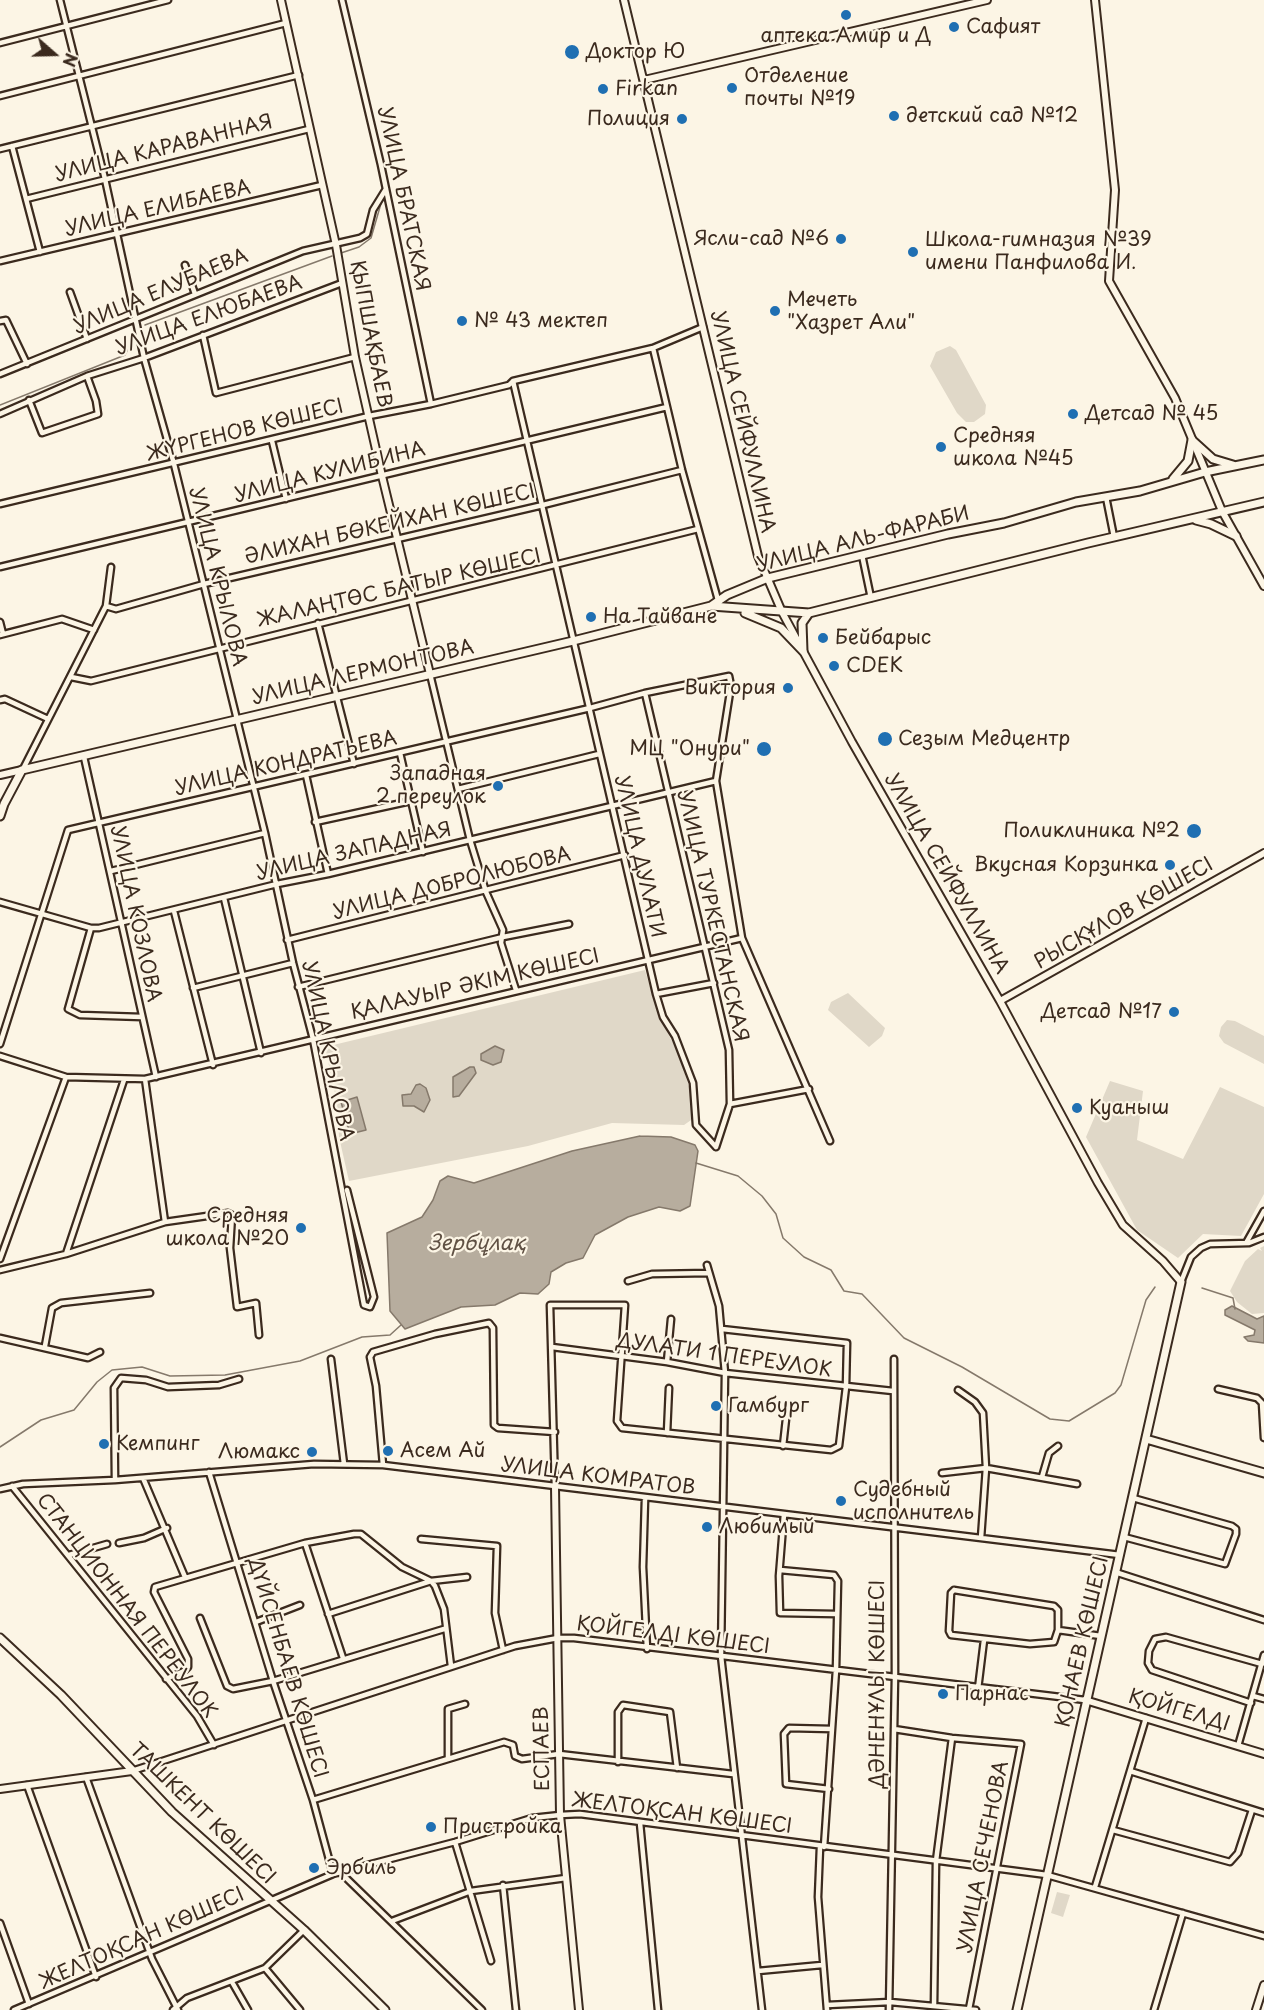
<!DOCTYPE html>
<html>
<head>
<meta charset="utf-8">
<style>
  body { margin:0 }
  #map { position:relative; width:1264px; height:2010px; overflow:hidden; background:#fcf5e5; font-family:"Playpen Sans",sans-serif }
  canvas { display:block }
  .north { position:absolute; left:24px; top:24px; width:60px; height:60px; -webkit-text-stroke:4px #fcf5e5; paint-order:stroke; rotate:110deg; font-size:16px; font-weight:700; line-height:24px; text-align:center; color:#3b2a1e }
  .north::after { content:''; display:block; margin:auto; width:21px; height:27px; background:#3b2a1e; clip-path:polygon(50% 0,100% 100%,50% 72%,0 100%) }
</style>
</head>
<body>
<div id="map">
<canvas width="1264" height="2010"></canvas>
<div class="north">N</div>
</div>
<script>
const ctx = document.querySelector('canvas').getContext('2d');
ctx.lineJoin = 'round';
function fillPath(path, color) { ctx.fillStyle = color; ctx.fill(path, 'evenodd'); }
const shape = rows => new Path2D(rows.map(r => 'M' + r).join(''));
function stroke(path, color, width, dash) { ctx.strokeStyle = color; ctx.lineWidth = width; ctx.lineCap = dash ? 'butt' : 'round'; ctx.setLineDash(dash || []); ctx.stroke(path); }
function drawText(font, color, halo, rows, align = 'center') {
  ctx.font = font + ' "Playpen Sans",sans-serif'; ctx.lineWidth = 4.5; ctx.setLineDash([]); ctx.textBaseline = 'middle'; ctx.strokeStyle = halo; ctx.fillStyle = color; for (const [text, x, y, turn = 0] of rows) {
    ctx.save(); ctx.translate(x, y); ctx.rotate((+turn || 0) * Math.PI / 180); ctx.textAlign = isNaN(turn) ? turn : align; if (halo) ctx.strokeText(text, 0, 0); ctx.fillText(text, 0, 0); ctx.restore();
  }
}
const green = shape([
  [950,346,956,350,986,405,985,414,974,422,966,422,957,413,930,366,936,352],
  [645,970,659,1017,679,1054,690,1090,694,1118,684,1125,612,1123,528,1146,349,1181,339,1137,337,1103,325,1047],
  [848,993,885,1028,882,1036,869,1047,828,1010,831,1002],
  [1227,1020,1235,1021,1264,1036,1264,1064,1224,1043,1219,1036,1221,1027],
  [1110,1081,1143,1091,1137,1140,1183,1159,1220,1087,1264,1107,1264,1194,1241,1236,1203,1234,1178,1258,1137,1230,1086,1137],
  [1264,1246,1264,1313,1252,1314,1237,1302,1230,1291,1245,1261,1258,1249,1262,1251,1260,1248],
  [1057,1892,1070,1895,1063,1917,1051,1913]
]);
const water = shape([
  [495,1046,504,1050,501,1062,493,1065,481,1060,481,1054,495,1046],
  [470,1067,474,1067,476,1073,459,1096,453,1097,453,1077,470,1067],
  [420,1084,426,1088,430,1100,424,1112,414,1106,403,1106,402,1095,411,1094,416,1085,420,1084],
  [357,1097,366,1130,350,1134,341,1102,357,1097],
  [640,1136,671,1137,695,1145,698,1151,690,1206,680,1211,659,1207,628,1217,595,1235,583,1258,566,1263,551,1272,549,1284,538,1294,520,1293,495,1305,461,1307,405,1329,390,1311,387,1233,422,1217,433,1200,440,1181,448,1176,474,1183,572,1151,640,1136],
  [1232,1306,1257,1319,1264,1316,1264,1343,1248,1341,1244,1337,1254,1335,1255,1330,1225,1315,1225,1310,1232,1306]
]);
const stream = shape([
  [341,253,359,247,371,238,382,200],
  [145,325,332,256],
  [0,405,125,355,133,340],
  [696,1163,738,1176,762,1196,776,1214,783,1238,804,1257,831,1270,844,1291,862,1294,904,1338,962,1367,1050,1419,1069,1421,1115,1393,1121,1385,1146,1300,1155,1287],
  [1202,1288,1233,1298,1235,1309],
  [0,1447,41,1420,74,1410,97,1382,112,1370,142,1367,170,1376,225,1375,300,1361,362,1337,390,1335,401,1325]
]);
const minor = shape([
  [60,0,105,179,144,358,174,464,265,833,293,963,313,1039,364,1305,370,1307,374,1297,347,1190],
  [342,0,381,165,431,404],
  [0,43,168,0],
  [0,96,286,23],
  [12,146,40,252],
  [0,149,299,75],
  [26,199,309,129],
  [0,261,322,185],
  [185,265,195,294],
  [70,292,87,339],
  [0,321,6,320,27,364],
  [203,335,216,393,355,357],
  [653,348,682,470,718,600],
  [0,374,303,251,360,238,367,234,373,210,386,189],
  [513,381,656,994,663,1017,675,1036,693,1083,696,1125,716,1147],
  [29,400,42,433,98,414,96,401,87,376],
  [0,414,87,376,144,358,342,283],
  [272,441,286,499],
  [1106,497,1114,537],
  [0,504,369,416,431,404,509,385,513,381,653,348,703,327],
  [862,555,871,598],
  [0,567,667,407],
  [106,606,116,609,204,584,543,505,682,470],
  [0,622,3,634],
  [318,623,354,764],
  [0,635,62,619,94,630],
  [430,674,470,840,486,892,503,930,501,943,516,990],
  [71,677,91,681,698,529],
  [645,693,729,1050,730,1104,716,1147],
  [0,700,5,699,48,719],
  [400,753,423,852],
  [84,757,156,1077],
  [23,769,106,606,111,567],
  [306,775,328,874],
  [458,789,599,754],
  [315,822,411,801],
  [111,871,265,833],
  [224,898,261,1053],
  [0,902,91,928,99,928,277,884,328,874,716,781],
  [174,911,213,1065],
  [91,928,68,1009,80,1015,142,1017],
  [287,940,625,855],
  [298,987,503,937,569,924],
  [193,988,293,963],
  [656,994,714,983],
  [0,1044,68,830,590,708,645,693,729,676,731,686,716,781,742,938,830,1141],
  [0,1056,66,1077,145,1079,742,938],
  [145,1079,165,1222],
  [730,1104,809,1089],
  [1246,1243,1264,1211],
  [66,1254,124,1080],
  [0,1259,66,1077],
  [707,1265,719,1306,725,1373,721,1656,762,2010],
  [0,1270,66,1254,165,1222,228,1213,232,1215,230,1248,237,1307,256,1303,259,1335],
  [628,1281,652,1274,709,1273],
  [1181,1282,1191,1257,1201,1248,1210,1244,1249,1243,1264,1237],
  [0,1338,88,1358,100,1352],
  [45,1346,52,1308,61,1303,150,1293],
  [552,1347,667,1362,725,1373,893,1391],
  [331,1359,344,1464],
  [667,1362,671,1319],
  [1218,1389,1257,1398,1262,1403,1264,1438],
  [958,1390,975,1402,983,1413,986,1468,981,1538],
  [667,1433,669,1388],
  [783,1446,787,1410],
  [383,1465,376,1386,370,1357,373,1352,435,1334,489,1323,493,1328,494,1425,498,1428,555,1432],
  [209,1472,273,1681,313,1800,333,1874],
  [942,1473,986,1468,1077,1484],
  [1042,1477,1049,1453,1058,1446],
  [143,1478,185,1577],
  [115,1480,114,1388,121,1378,146,1380,168,1387,219,1385,239,1379],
  [12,1486,197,1716,214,1745],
  [555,1487,550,1305,625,1305,617,1421,622,1428,831,1450,839,1446,846,1387,847,1343,722,1329],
  [0,1489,23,1484,115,1480,314,1464,383,1465,1120,1555],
  [645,1499,643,1567,647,1649],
  [784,1514,779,1576,780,1613,836,1614],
  [1124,1537,1225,1564,1236,1534,1236,1529,1232,1526,1133,1498],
  [421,1539,497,1546,495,1613,503,1650],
  [119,1543,144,1538,167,1528],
  [305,1543,343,1658],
  [69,1555,107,1544],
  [780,1570,834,1575,838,1581,836,1670,824,1847],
  [1115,1572,1264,1620],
  [954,1590,1054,1606,1058,1610,1058,1630,1054,1642,1030,1644,951,1635,949,1631,951,1593,954,1590],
  [328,1614,431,1581,467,1577],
  [200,1618,227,1686,233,1689,273,1681,444,1629],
  [256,1622,300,1605],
  [1058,1630,1101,1636],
  [166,1679,184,1671,188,1667,188,1659,154,1592,155,1587,305,1543,354,1534,361,1534,402,1567,431,1581,435,1586,444,1609,451,1666],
  [978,1689,984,1640],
  [1253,1696,1264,1699],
  [1251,1703,1152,1670,1148,1663,1149,1651,1155,1639,1166,1637,1262,1664],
  [894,1729,952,1738,1021,1744,969,2009],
  [1238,1746,1264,1655],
  [448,1758,448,1709,465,1704],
  [618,1762,618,1712,623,1705,670,1712,677,1768],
  [132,1771,515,1646,558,1638,574,1638,1085,1700],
  [1130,1771,1264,1813],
  [86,1777,152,1959,178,2010],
  [27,1785,96,1977],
  [829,1789,786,1784,784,1734,789,1728,832,1729],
  [313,1800,504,1742,513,1745,515,1756,522,1759,559,1754,733,1774],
  [640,1823,658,2010],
  [1113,1830,1230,1862,1238,1853,1252,1810],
  [455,1842,491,1961],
  [820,1847,818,1897,827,2010],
  [340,1872,482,2010],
  [503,1885,516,2010],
  [1095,1887,1146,1718],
  [392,1921,471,1891,566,1878],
  [0,1923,29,2004],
  [265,1968,300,2010],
  [758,1971,822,1965],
  [232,1982,248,2010],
  [827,2005,890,2002,976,2010],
  [934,2006,936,1861,952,1738],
  [14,2010,333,1874,455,1842,532,1818,560,1815,580,1814,1047,1875,1264,1936],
  [173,2010,187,1998,265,1968,304,1930],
  [889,2010,895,1676,894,1359],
  [1154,2010,1183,1913]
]);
const tertiary = shape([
  [281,0,336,245,355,357,382,476,430,674],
  [624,0,758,556,782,612,852,742,1000,1001,1098,1183,1123,1225,1163,1261,1181,1282],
  [1095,0,1115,190,1109,281,1175,398,1222,511,1264,586],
  [644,80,987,0],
  [0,775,22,770],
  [1000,1001,1264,853],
  [555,1487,560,1815,579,2010],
  [1085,1700,1264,1754],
  [0,1789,132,1771],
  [1256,2010,1264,1985]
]);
const secondary = shape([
  [1192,440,1213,459,1233,465],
  [1173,479,1188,461,1192,440],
  [1196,520,1211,524,1236,536],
  [711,606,727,595,768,578,948,534,1004,523,1076,502,1140,491,1205,472,1264,460],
  [745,613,781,628,803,651],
  [803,651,802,623,809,613],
  [0,816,4,804,22,770,573,641,711,606,809,613,1088,543,1264,502],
  [1146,1439,1264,1473],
  [0,1638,61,1695,172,1812,304,1930,385,2010],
  [1017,2010,1181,1282]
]);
const markers = [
  [846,15,6,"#1f6fb2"],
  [954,27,6,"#1f6fb2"],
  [572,52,8,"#1f6fb2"],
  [732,88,6,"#1f6fb2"],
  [603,89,6,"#1f6fb2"],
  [894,116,6,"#1f6fb2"],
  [682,119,6,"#1f6fb2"],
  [841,239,6,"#1f6fb2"],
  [913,252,6,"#1f6fb2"],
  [775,311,6,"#1f6fb2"],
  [462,321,6,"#1f6fb2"],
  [1073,414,6,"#1f6fb2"],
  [941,447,6,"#1f6fb2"],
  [591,617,6,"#1f6fb2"],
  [823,638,6,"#1f6fb2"],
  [834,666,6,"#1f6fb2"],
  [788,688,6,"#1f6fb2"],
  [885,739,8,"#1f6fb2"],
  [764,749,8,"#1f6fb2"],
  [498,786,6,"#1f6fb2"],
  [1194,831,8,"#1f6fb2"],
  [1170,865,6,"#1f6fb2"],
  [1174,1012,6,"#1f6fb2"],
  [1077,1108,6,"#1f6fb2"],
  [301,1228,6,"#1f6fb2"],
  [716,1406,6,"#1f6fb2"],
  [104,1444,6,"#1f6fb2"],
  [388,1451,6,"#1f6fb2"],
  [312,1452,6,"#1f6fb2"],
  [841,1501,6,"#1f6fb2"],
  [707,1527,6,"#1f6fb2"],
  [943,1694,6,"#1f6fb2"],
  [431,1827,6,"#1f6fb2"],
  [314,1868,6,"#1f6fb2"]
];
const poiNames = [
  ["Сафият",966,27],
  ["аптека Амир и Д",846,36,"center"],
  ["Доктор Ю",586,52],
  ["Отделение",744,76],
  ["почты №19",744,99],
  ["Firkan",615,89],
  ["детский сад №12",906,116],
  ["Полиция",670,119,"right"],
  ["Ясли-сад №6",829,239,"right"],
  ["Школа-гимназия №39",925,240],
  ["имени Панфилова И.",925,263],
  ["Мечеть",787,300],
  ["\"Хазрет Али\"",787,323],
  ["№ 43 мектеп",474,321],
  ["Детсад № 45",1085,414],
  ["Средняя",953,436],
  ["школа №45",953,459],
  ["На Тайване",603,617],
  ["Бейбарыс",835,638],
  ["CDEK",846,666],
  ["Виктория",776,688,"right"],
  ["Сезым Медцентр",898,739],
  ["МЦ \"Онури\"",750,749,"right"],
  ["Западная",486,774,"right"],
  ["2 переулок",486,797,"right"],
  ["Поликлиника №2",1180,831,"right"],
  ["Вкусная Корзинка",1158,865,"right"],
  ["Детсад №17",1162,1012,"right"],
  ["Куаныш",1089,1108],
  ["Средняя",289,1216,"right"],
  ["школа №20",289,1239,"right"],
  ["Гамбург",728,1406],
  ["Кемпинг",116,1444],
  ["Асем Ай",400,1451],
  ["Люмакс",300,1452,"right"],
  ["Судебный",853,1490],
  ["исполнитель",853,1513],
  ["Любимый",719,1527],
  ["Парнас",955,1694],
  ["Пристройка",443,1827],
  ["Эрбиль",326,1868]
];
const streetNames = [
  ["УЛИЦА КАРАВАННАЯ",164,149,-14],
  ["УЛИЦА БРАТСКАЯ",403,199,78],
  ["УЛИЦА ЕЛИБАЕВА",158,209,-13],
  ["УЛИЦА ЕЛУБАЕВА",161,292,-23],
  ["УЛИЦА ЕЛЮБАЕВА",209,316,-20],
  ["ҚЫПШАҚБАЕВ",370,334,79],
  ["УЛИЦА СЕЙФУЛЛИНА",742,422,77],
  ["ЖҮРГЕНОВ КӨШЕСІ",245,431,-14],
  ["УЛИЦА КУЛИБИНА",330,473,-14],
  ["ӘЛИХАН БӨКЕЙХАН КӨШЕСІ",390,525,-13],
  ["УЛИЦА АЛЬ-ФАРАБИ",863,540,-14],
  ["УЛИЦА КРЫЛОВА",217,577,76],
  ["ЖАЛАҢТӨС БАТЫР КӨШЕСІ",399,589,-13],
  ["УЛИЦА ЛЕРМОНТОВА",363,673,-13],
  ["УЛИЦА КОНДРАТЬЕВА",286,764,-13],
  ["УЛИЦА ЗАПАДНАЯ",354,852,-13],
  ["УЛИЦА ДУЛАТИ",639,857,77],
  ["УЛИЦА СЕЙФУЛЛИНА",946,874,60],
  ["УЛИЦА ДОБРОЛЮБОВА",452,884,-14],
  ["УЛИЦА КОЗЛОВА",135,914,78],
  ["РЫСҚҰЛОВ КӨШЕСІ",1124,914,-30],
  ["УЛИЦА ТУРКЕСТАНСКАЯ",712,916,77],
  ["ҚАЛАУЫР ӘКІМ КӨШЕСІ",475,985,-13],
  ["УЛИЦА КРЫЛОВА",327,1051,78],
  ["ДУЛАТИ 1 ПЕРЕУЛОК",724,1356,8],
  ["УЛИЦА КОМРАТОВ",598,1477,7],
  ["СТАНЦИОННАЯ ПЕРЕУЛОК",126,1606,52],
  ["ҚОЙГЕЛДІ КӨШЕСІ",673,1636,7],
  ["ҚОНАЕВ КӨШЕСІ",1083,1642,-77],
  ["ДҮЙСЕНБАЕВ КӨШЕСІ",287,1668,73],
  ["ДӘНЕНҰЛЫ КӨШЕСІ",878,1684,-90],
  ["ҚОЙГЕЛДІ",1179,1711,16],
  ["ЕСПАЕВ",543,1749,-91],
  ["ТАШКЕНТ КӨШЕСІ",202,1814,44],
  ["ЖЕЛТОҚСАН КӨШЕСІ",682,1814,7],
  ["УЛИЦА СЕЧЕНОВА",984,1857,-79],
  ["ЖЕЛТОҚСАН КӨШЕСІ",142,1939,-24]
];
const waterNames = [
  ["Зербұлақ",477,1244]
];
fillPath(green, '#e0d8c8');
fillPath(water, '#b7ad9e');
stroke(water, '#85796b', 1.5);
stroke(stream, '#85796b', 1.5);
stroke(minor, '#3b2a1e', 9);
stroke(tertiary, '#3b2a1e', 10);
stroke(secondary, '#3b2a1e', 11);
stroke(minor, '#fcf5e5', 4.5);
stroke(tertiary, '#fcf5e5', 6);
stroke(secondary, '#fcf5e5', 7);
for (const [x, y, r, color] of markers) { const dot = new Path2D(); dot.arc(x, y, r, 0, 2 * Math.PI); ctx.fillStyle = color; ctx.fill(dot); stroke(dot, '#fcf5e5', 2); }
drawText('20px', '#3b2a1e', '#fcf5e5', poiNames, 'left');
drawText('20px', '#3b2a1e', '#fcf5e5', streetNames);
drawText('italic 21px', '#605144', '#fcf5e5', waterNames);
</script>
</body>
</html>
